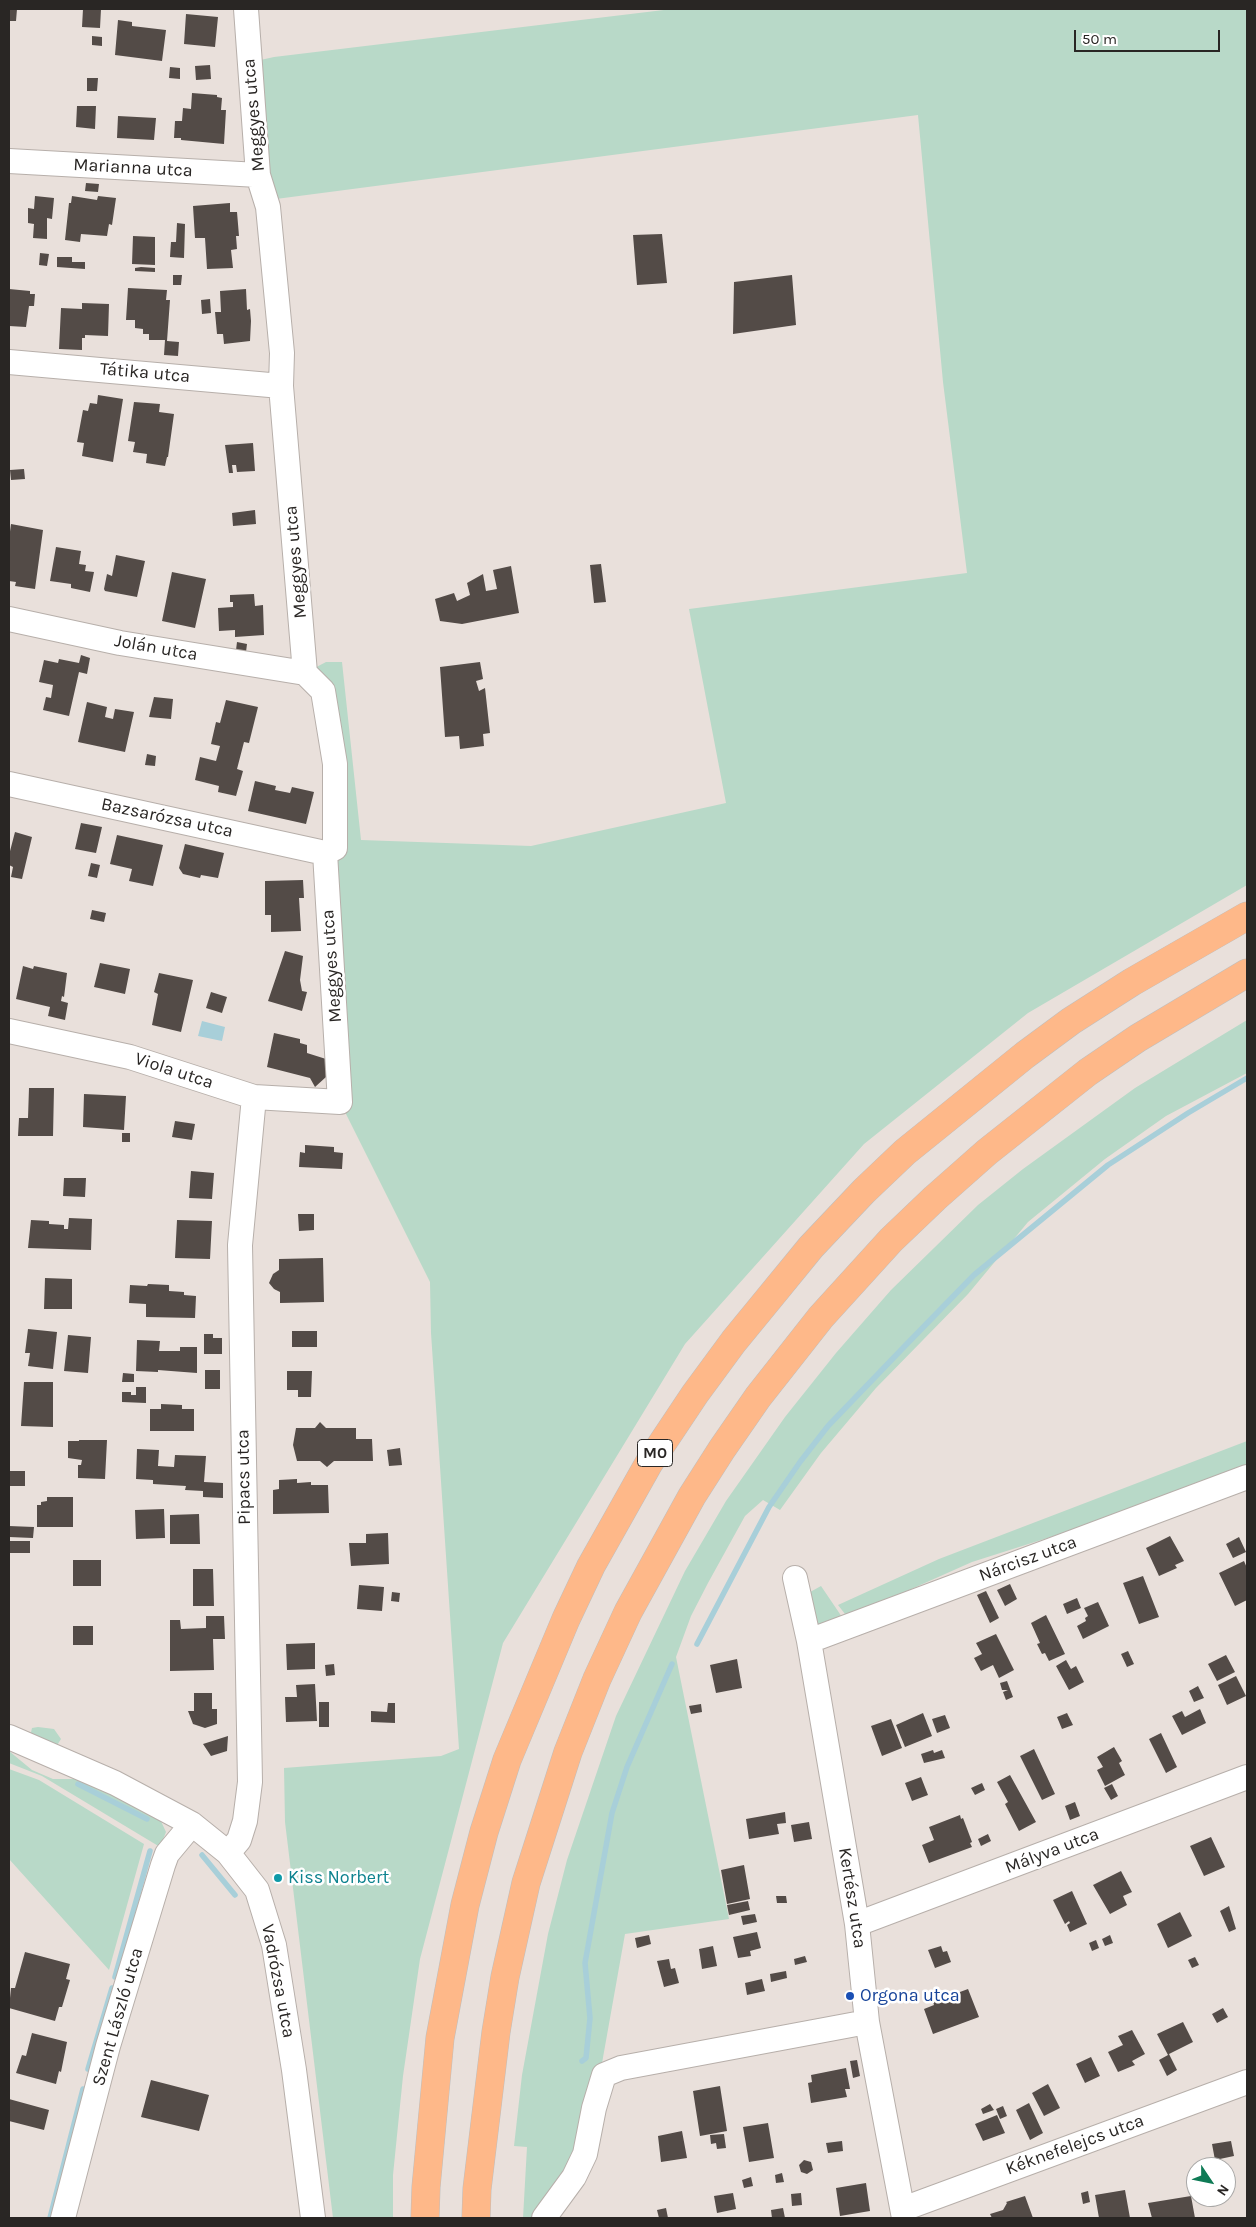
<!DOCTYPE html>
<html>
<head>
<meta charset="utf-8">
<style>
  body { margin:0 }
  #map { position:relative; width:1256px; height:2227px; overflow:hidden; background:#e9e0db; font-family:Karla,sans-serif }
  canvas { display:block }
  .frame { position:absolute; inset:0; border:10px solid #292624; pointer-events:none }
  .north { position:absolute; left:1186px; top:2157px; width:50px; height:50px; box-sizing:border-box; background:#fff; border:1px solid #a9a8a7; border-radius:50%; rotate:124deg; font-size:14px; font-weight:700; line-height:20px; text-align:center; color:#292624 }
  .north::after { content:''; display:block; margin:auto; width:18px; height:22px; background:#0f7b56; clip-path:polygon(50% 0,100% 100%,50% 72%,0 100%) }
  .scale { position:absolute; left:1074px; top:30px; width:146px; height:22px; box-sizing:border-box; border:2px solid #292624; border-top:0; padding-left:6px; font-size:15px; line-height:18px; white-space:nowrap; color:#292624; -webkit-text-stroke:4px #fff; paint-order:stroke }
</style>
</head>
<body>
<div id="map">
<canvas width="1256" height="2227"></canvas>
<div class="frame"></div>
<div class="north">N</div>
<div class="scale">50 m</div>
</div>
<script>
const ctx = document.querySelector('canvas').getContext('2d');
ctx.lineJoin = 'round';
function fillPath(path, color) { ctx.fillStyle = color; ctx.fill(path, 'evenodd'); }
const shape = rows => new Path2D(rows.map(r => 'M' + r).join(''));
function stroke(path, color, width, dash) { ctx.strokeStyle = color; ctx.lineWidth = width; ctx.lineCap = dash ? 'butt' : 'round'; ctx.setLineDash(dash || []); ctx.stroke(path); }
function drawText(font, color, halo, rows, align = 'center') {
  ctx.font = font + ' Karla,sans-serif'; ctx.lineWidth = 5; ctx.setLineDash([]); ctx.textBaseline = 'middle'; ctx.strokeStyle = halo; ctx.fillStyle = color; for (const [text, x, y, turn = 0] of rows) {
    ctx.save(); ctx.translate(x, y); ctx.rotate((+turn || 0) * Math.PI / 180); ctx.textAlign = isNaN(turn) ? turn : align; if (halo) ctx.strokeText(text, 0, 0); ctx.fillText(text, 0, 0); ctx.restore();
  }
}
const green = shape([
  [672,9,1247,9,1247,885,1028,1013,864,1144,685,1344,503,1643,420,1959,403,2076,393,2175,393,2218,333,2218,285,1822,284,1768,441,1756,459,1749,431,1333,430,1282,340,1102,335,764,305,673,326,662,342,662,361,840,531,846,726,803,689,609,967,573,943,382,918,115,276,199,266,176,256,61,274,57],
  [1247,1020,1247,1073,1166,1116,1105,1159,1028,1222,968,1294,876,1388,821,1453,780,1510,763,1500,745,1516,708,1583,691,1616,676,1657,729,1919,625,1934,594,2108,570,2177,534,2218,523,2218,527,2147,514,2146,522,2075,548,1934,567,1860,616,1716,685,1571,726,1501,785,1417,836,1353,891,1290,978,1205,1023,1169,1135,1088],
  [1247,1441,1247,1468,1107,1519,972,1562,862,1611,845,1614,838,1605,939,1559],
  [821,1586,842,1617,815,1627,801,1597],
  [38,1727,54,1729,61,1739,56,1747,30,1737,32,1728],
  [9,1751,32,1770,53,1779,87,1779,159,1817,166,1832,160,1847,42,1776,9,1763],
  [9,1769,39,1780,144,1844,109,1970,9,1859]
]);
const water = shape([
  [202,1021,225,1027,222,1041,198,1036]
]);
const stream = shape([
  [697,1644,769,1507,800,1462,828,1426,902,1349,974,1275,1108,1165,1188,1113,1247,1078],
  [78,1784,147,1819],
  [202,1855,235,1895],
  [115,1977,150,1851],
  [582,2061,586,2058,590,2018,585,1963,612,1813,627,1767,672,1664],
  [88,2069,112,1988],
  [50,2218,83,2089]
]);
const building = shape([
  [9,9,17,9,16,21,9,21],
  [83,9,101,9,100,28,82,27],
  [186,14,218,17,215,47,184,44],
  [118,20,132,22,132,26,166,30,162,61,115,55],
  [92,36,102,37,102,46,92,45],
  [210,65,211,79,196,80,195,66],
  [170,67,180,68,180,79,169,78],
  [87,78,98,78,97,91,87,91],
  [192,93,217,95,217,97,222,98,221,110,226,110,224,144,181,140,181,138,174,138,175,121,182,121,183,108,191,109],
  [77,106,96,106,95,129,76,127],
  [118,116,156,118,154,140,117,138],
  [86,183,99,184,98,192,85,191],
  [35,196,54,198,52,219,47,218,47,239,33,238,34,224,28,223,28,208,34,209],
  [72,196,97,200,98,196,116,198,112,225,109,224,107,236,81,234,80,242,65,240,69,203,71,203],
  [230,203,230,212,237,212,239,236,236,236,237,249,231,250,233,268,207,269,205,238,195,238,193,206],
  [177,223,185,224,184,258,170,257,171,242,176,242],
  [662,234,667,283,637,285,633,235],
  [133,236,155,237,155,265,132,264],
  [40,253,49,254,47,266,39,265],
  [57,257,72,257,72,262,85,262,85,269,57,267],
  [141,267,155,268,155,272,135,271,135,268],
  [173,275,182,275,181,285,173,285],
  [792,275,796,325,733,334,734,282],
  [128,288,167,290,166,300,170,300,167,341,179,342,178,356,164,355,165,340,149,340,149,334,143,334,143,329,135,328,135,320,126,320],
  [9,289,30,291,30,294,35,294,34,306,29,306,26,327,9,326],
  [246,289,247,310,250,309,251,321,250,341,224,344,223,334,217,334,215,312,221,312,220,291],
  [210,299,211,313,202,314,201,300],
  [82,303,109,304,108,336,85,335,85,338,82,338,82,350,59,349,61,308,82,309],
  [98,395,123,399,113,462,82,456,84,443,77,442,83,410,88,411,90,403,97,404],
  [134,402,160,404,159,412,174,414,168,457,167,457,165,466,146,463,147,454,133,452,135,442,128,441],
  [253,443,255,471,237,472,236,465,232,465,233,473,229,473,225,445],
  [24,469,25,479,11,480,10,470],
  [255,510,256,524,233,526,232,513],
  [11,524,43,530,35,589,15,586,16,582,9,581,9,539],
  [56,547,81,551,79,564,86,565,85,571,94,572,90,592,71,588,71,584,50,581],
  [116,555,145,561,137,597,105,591,104,589,107,574,112,576],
  [601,564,606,602,594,603,590,565],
  [511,566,519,613,462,624,440,621,435,599,454,593,457,601,470,595,467,583,483,574,486,591,497,589,493,570],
  [172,572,206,579,195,628,162,621],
  [254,594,255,606,263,605,264,635,235,637,235,630,219,631,218,608,233,607,233,602,230,602,230,595],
  [237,642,247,644,246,652,236,650],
  [81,655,90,658,87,674,79,672,69,716,43,710,46,697,51,698,53,685,39,682,44,660,58,663,59,659,79,663],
  [480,662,483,679,476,681,479,691,485,688,490,733,483,734,484,746,460,749,459,736,445,737,440,667],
  [154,697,173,699,171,719,149,717],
  [226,700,258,707,249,743,244,742,237,769,243,771,236,796,218,792,219,786,195,780,200,757,216,761,220,746,211,744,216,722,220,723],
  [87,702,107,707,105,717,113,719,115,709,134,712,125,752,78,742],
  [147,754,156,756,155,766,145,765],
  [255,781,276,786,275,790,290,793,292,787,314,792,306,824,248,811],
  [81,823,102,827,96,853,75,849],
  [15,832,32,837,22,879,11,877,13,867,9,865,9,855],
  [117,835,163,845,153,886,129,881,132,869,110,864],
  [185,844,224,853,218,878,201,875,200,878,183,874,179,868],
  [91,863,100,865,97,878,88,876],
  [303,880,304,898,299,898,301,931,271,932,271,915,265,915,265,881],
  [92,910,106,913,104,922,90,919],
  [285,951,303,956,300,980,302,991,307,992,302,1011,268,1001],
  [100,963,130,969,125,994,94,987],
  [23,966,33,969,34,966,67,973,64,997,62,996,61,1001,68,1003,65,1020,48,1016,50,1007,16,999],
  [159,973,193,980,181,1032,152,1025,158,994,154,992],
  [211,992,227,997,222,1013,206,1008],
  [274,1033,300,1039,300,1043,307,1045,307,1053,326,1059,326,1077,315,1087,310,1078,267,1067],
  [29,1088,54,1088,53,1136,18,1136,19,1118,28,1118],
  [84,1094,126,1096,124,1130,83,1127],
  [175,1121,195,1124,192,1140,172,1137],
  [122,1133,130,1133,130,1142,122,1142],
  [305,1145,334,1147,334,1152,343,1153,342,1169,299,1167,300,1152,305,1153],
  [191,1171,214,1173,212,1199,189,1198],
  [64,1178,86,1178,85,1197,63,1196],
  [298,1214,314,1214,314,1230,299,1231],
  [69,1218,92,1219,91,1250,28,1248,31,1220,49,1221,49,1224,64,1225,64,1229,68,1229],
  [177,1220,212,1221,210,1259,175,1258],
  [323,1258,324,1302,280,1303,280,1292,274,1289,269,1283,273,1274,279,1270,279,1259],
  [45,1278,72,1279,72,1309,44,1309],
  [148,1284,169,1285,169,1291,184,1292,184,1295,196,1296,195,1318,146,1317,146,1304,129,1303,130,1285,147,1286],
  [28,1329,57,1332,53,1369,28,1366,30,1353,25,1353],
  [292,1331,317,1331,317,1347,292,1347],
  [204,1334,213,1334,213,1338,222,1338,222,1354,204,1354],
  [68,1335,91,1337,88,1373,64,1371],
  [137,1340,160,1341,159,1351,180,1351,180,1347,197,1347,197,1373,158,1370,158,1372,136,1371],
  [205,1370,220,1370,220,1389,205,1389],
  [287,1371,312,1371,311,1397,298,1397,298,1390,287,1390],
  [123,1373,134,1374,134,1382,122,1382],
  [24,1382,53,1382,53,1427,21,1426],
  [136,1387,146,1387,146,1403,122,1402,122,1392,131,1392,131,1395,136,1395],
  [161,1404,182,1405,182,1409,194,1409,194,1431,150,1431,150,1409,161,1409],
  [320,1422,326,1428,356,1428,356,1439,372,1439,373,1461,334,1461,327,1467,320,1461,297,1461,293,1445,296,1428,315,1428],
  [79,1440,107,1440,105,1479,78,1478,78,1465,81,1465,82,1460,68,1458,68,1441,79,1441],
  [400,1448,402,1465,389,1466,387,1450],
  [137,1449,159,1450,158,1466,174,1467,175,1455,206,1456,204,1482,223,1483,223,1498,203,1497,203,1491,185,1490,186,1486,153,1484,153,1480,136,1479],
  [9,1471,25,1471,25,1486,9,1486],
  [297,1479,297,1483,311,1482,311,1485,328,1485,329,1513,273,1514,273,1490,279,1489,279,1480],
  [47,1497,73,1497,73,1527,37,1527,37,1505,41,1505,41,1502,47,1501],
  [164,1509,165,1538,136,1539,135,1510],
  [199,1514,200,1544,170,1544,170,1515],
  [9,1526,34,1527,33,1538,9,1537],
  [388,1533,389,1564,351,1566,349,1543,366,1543,366,1534],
  [1170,1536,1184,1561,1175,1565,1177,1568,1159,1576,1146,1548],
  [1239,1537,1246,1552,1233,1558,1226,1544],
  [9,1541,30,1541,30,1553,9,1553],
  [73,1560,101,1560,101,1586,73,1586],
  [1244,1561,1247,1568,1247,1600,1235,1606,1219,1573],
  [193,1569,213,1569,214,1606,193,1606],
  [1143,1576,1159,1617,1139,1624,1123,1583],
  [1010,1584,1017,1599,1005,1606,997,1590],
  [359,1585,384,1587,382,1611,357,1609],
  [986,1591,999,1618,990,1623,977,1595],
  [392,1592,400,1593,399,1602,391,1601],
  [1077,1598,1081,1608,1067,1614,1063,1604],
  [1098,1602,1109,1626,1083,1639,1077,1626,1086,1621,1085,1618,1088,1616,1084,1608],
  [1046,1615,1065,1654,1049,1661,1045,1653,1042,1654,1037,1644,1040,1643,1031,1623],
  [206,1616,224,1616,225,1639,213,1639,214,1670,170,1671,170,1620,180,1620,181,1629,206,1628],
  [73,1626,93,1626,93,1645,73,1645],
  [996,1634,1014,1670,999,1678,993,1665,981,1671,974,1658,982,1654,976,1643],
  [315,1643,315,1669,287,1670,286,1644],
  [1128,1651,1134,1664,1127,1667,1121,1654],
  [1226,1655,1235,1672,1217,1681,1208,1664],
  [737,1659,742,1688,716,1693,710,1665],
  [1066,1660,1071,1669,1076,1666,1084,1682,1069,1690,1056,1666],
  [334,1664,335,1675,326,1676,325,1665],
  [1236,1676,1246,1696,1227,1705,1218,1685],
  [1007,1681,1013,1697,1006,1700,1003,1692,1008,1690,1002,1690,1000,1683],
  [315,1684,317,1721,286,1722,285,1697,297,1697,296,1685],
  [1198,1686,1204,1698,1194,1702,1189,1691],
  [194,1693,212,1693,212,1709,217,1709,217,1724,205,1728,193,1724,188,1711,194,1711],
  [319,1702,329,1702,329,1727,319,1727],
  [388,1703,395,1703,395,1723,371,1722,371,1711,387,1712],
  [701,1704,702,1712,691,1714,689,1706],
  [1200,1709,1206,1723,1182,1735,1172,1716,1182,1711,1185,1717],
  [923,1713,932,1736,905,1747,896,1725],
  [1067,1713,1073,1725,1062,1729,1057,1717],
  [945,1715,950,1728,937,1733,932,1719],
  [891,1719,902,1748,882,1756,871,1726],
  [1161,1733,1177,1767,1166,1773,1149,1739],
  [228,1736,227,1751,211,1756,203,1744],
  [1114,1747,1122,1761,1119,1763,1125,1775,1105,1786,1097,1770,1103,1767,1097,1757],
  [1034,1749,1055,1794,1042,1800,1020,1756],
  [933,1750,934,1753,942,1750,945,1758,924,1763,921,1754],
  [1010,1775,1036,1822,1019,1831,1005,1804,1008,1802,997,1782],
  [921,1777,928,1795,912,1801,905,1783],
  [982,1783,985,1790,975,1795,971,1788],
  [1112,1784,1118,1796,1111,1800,1104,1788],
  [1075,1802,1080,1816,1070,1820,1065,1806],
  [785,1812,786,1823,777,1824,779,1834,749,1839,746,1819],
  [960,1815,961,1819,963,1818,972,1842,970,1843,972,1847,929,1863,922,1845,934,1840,929,1827],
  [809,1822,812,1839,794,1842,791,1825],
  [988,1834,991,1841,981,1846,978,1839],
  [1211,1837,1225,1867,1204,1876,1190,1846],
  [744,1865,750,1899,727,1904,721,1870],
  [1121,1871,1132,1892,1123,1896,1127,1905,1110,1914,1093,1885],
  [1072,1891,1087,1924,1070,1932,1067,1925,1070,1923,1069,1921,1065,1924,1053,1900],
  [776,1896,786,1896,787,1903,777,1903],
  [748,1901,750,1910,729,1915,727,1905],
  [1229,1906,1236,1929,1229,1932,1220,1911],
  [1180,1912,1192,1936,1168,1948,1157,1924],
  [755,1914,757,1922,743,1925,741,1916],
  [757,1932,761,1948,750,1951,751,1956,738,1958,733,1937],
  [649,1935,651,1944,637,1948,635,1938],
  [1110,1935,1113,1943,1105,1946,1102,1939],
  [1096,1940,1099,1948,1092,1951,1089,1943],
  [713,1946,717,1966,702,1969,699,1949],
  [941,1946,943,1952,947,1951,951,1962,935,1968,928,1950],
  [25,1952,70,1964,66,1979,70,1980,62,2007,59,2007,55,2021,9,2008,11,1988,15,1988],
  [805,1956,807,1962,795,1965,794,1959],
  [1195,1957,1199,1965,1192,1968,1188,1960],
  [669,1959,671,1969,675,1968,679,1983,664,1987,657,1961],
  [786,1971,787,1978,771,1982,770,1974],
  [762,1979,765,1991,747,1995,745,1983],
  [968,1989,979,2017,933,2034,924,2009,934,2005,933,2002],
  [1223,2008,1228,2017,1217,2023,1212,2014],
  [1183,2022,1193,2042,1169,2054,1177,2070,1167,2076,1159,2060,1168,2055,1157,2034],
  [1132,2030,1145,2054,1132,2061,1135,2065,1118,2072,1108,2052,1123,2045,1118,2036],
  [32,2033,67,2042,61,2072,59,2071,56,2084,16,2073,22,2055,26,2056],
  [1091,2057,1100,2076,1085,2083,1076,2064],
  [857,2060,860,2076,853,2078,850,2061],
  [846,2068,850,2089,845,2089,847,2097,811,2103,808,2083,812,2082,811,2075],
  [151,2080,209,2095,199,2131,141,2117],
  [1048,2084,1060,2108,1044,2116,1032,2093],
  [720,2086,727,2131,700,2136,693,2091],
  [9,2099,49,2110,44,2130,9,2121],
  [1029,2103,1043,2133,1030,2140,1016,2110],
  [990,2104,994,2110,983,2114,981,2109],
  [1003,2106,1007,2116,1000,2119,996,2109],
  [997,2115,1005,2133,983,2141,975,2124],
  [768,2123,774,2158,749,2162,743,2127],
  [682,2131,687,2158,661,2162,658,2136],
  [724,2134,726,2148,717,2149,716,2143,711,2144,710,2135],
  [842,2141,843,2151,828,2153,826,2143],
  [1231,2141,1234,2156,1215,2160,1212,2144],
  [804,2160,811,2162,813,2170,807,2174,801,2172,799,2165],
  [782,2173,784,2182,776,2183,775,2175],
  [751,2177,753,2186,744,2188,742,2180],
  [866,2183,870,2211,840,2216,836,2188],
  [1125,2190,1130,2218,1099,2218,1095,2195],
  [1088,2191,1090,2202,1083,2204,1081,2193],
  [733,2193,736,2209,717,2213,714,2196],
  [801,2193,802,2205,792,2206,791,2194],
  [1025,2196,1033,2218,992,2218,990,2214,1003,2210,1007,2203,1006,2202],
  [1191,2196,1195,2218,1152,2218,1148,2203],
  [666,2208,668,2218,659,2218,657,2210],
  [783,2208,785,2218,772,2218,771,2210]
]);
const minor = shape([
  [9,161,258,175],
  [9,362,281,386],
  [9,619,120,643,305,673],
  [9,784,325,853],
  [9,1031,130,1057,254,1097,340,1102,325,853,335,848,335,764,323,691,305,673,281,386,282,353,268,207,258,175,246,9],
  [795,1578,809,1641,857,1924,867,2022,904,2218],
  [809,1641,1247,1477],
  [9,1737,115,1783,192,1824,228,1853,257,1890,274,1945,294,2070,313,2218],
  [228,1853,239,1840,245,1821,250,1782,240,1245,254,1097],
  [857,1924,1247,1777],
  [903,2209,1247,2082],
  [63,2218,108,2046,163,1865,167,1854,192,1824],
  [544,2218,574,2177,585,2154,594,2108,604,2075,621,2068,867,2022]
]);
const highway = shape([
  [425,2218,426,2187,440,2038,465,1905,484,1832,507,1760,566,1619,591,1566,649,1463,695,1394,734,1341,775,1291,811,1247,864,1191,905,1152,1025,1055,1071,1021,1132,982,1247,916],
  [476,2218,477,2189,496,2032,505,1977,526,1883,568,1752,597,1679,628,1612,692,1496,722,1449,758,1397,821,1317,891,1240,935,1198,987,1152,1088,1072,1138,1038,1247,973]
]);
const markers = [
  [278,1878,5,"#0f9aa8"],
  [850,1996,5,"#1a4fb4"]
];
const shields = [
  [655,1453,35]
];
const shieldNames = [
  ["M0",655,1453]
];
const streetNames = [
  ["Meggyes utca",254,115,-95],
  ["Marianna utca",133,168,3],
  ["Tátika utca",145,373,5],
  ["Meggyes utca",296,562,-95],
  ["Jolán utca",156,648,10],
  ["Bazsarózsa utca",167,818,12],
  ["Meggyes utca",332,966,-94],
  ["Viola utca",174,1071,18],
  ["Pipacs utca",244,1477,-91],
  ["Nárcisz utca",1028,1559,-20],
  ["Mályva utca",1052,1851,-21],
  ["Kertész utca",852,1898,81],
  ["Vadrózsa utca",278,1981,79],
  ["Szent László utca",118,2017,-74],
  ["Kéknefelejcs utca",1075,2145,-20]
];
const cultureNames = [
  ["Kiss Norbert",288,1878]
];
const transitNames = [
  ["Orgona utca",860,1996]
];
fillPath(green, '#b8d9c8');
fillPath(water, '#a8cfd9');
stroke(stream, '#a8cfd9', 5.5);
fillPath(building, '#534b47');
stroke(minor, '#b7afaa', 26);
stroke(highway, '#bfbebd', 29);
stroke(minor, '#fff', 24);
stroke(highway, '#feb889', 28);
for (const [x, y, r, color] of markers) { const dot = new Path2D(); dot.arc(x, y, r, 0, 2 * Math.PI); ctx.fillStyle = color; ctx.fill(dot); stroke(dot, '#fff', 2); }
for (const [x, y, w] of shields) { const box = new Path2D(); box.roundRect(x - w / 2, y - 13.5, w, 27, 4); ctx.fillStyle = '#fff'; ctx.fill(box); stroke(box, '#292624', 1); }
drawText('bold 16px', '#292624', null, shieldNames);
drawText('18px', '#292624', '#fff', streetNames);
drawText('18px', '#0d838f', '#fff', cultureNames, 'left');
drawText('18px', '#164399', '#fff', transitNames, 'left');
</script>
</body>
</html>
